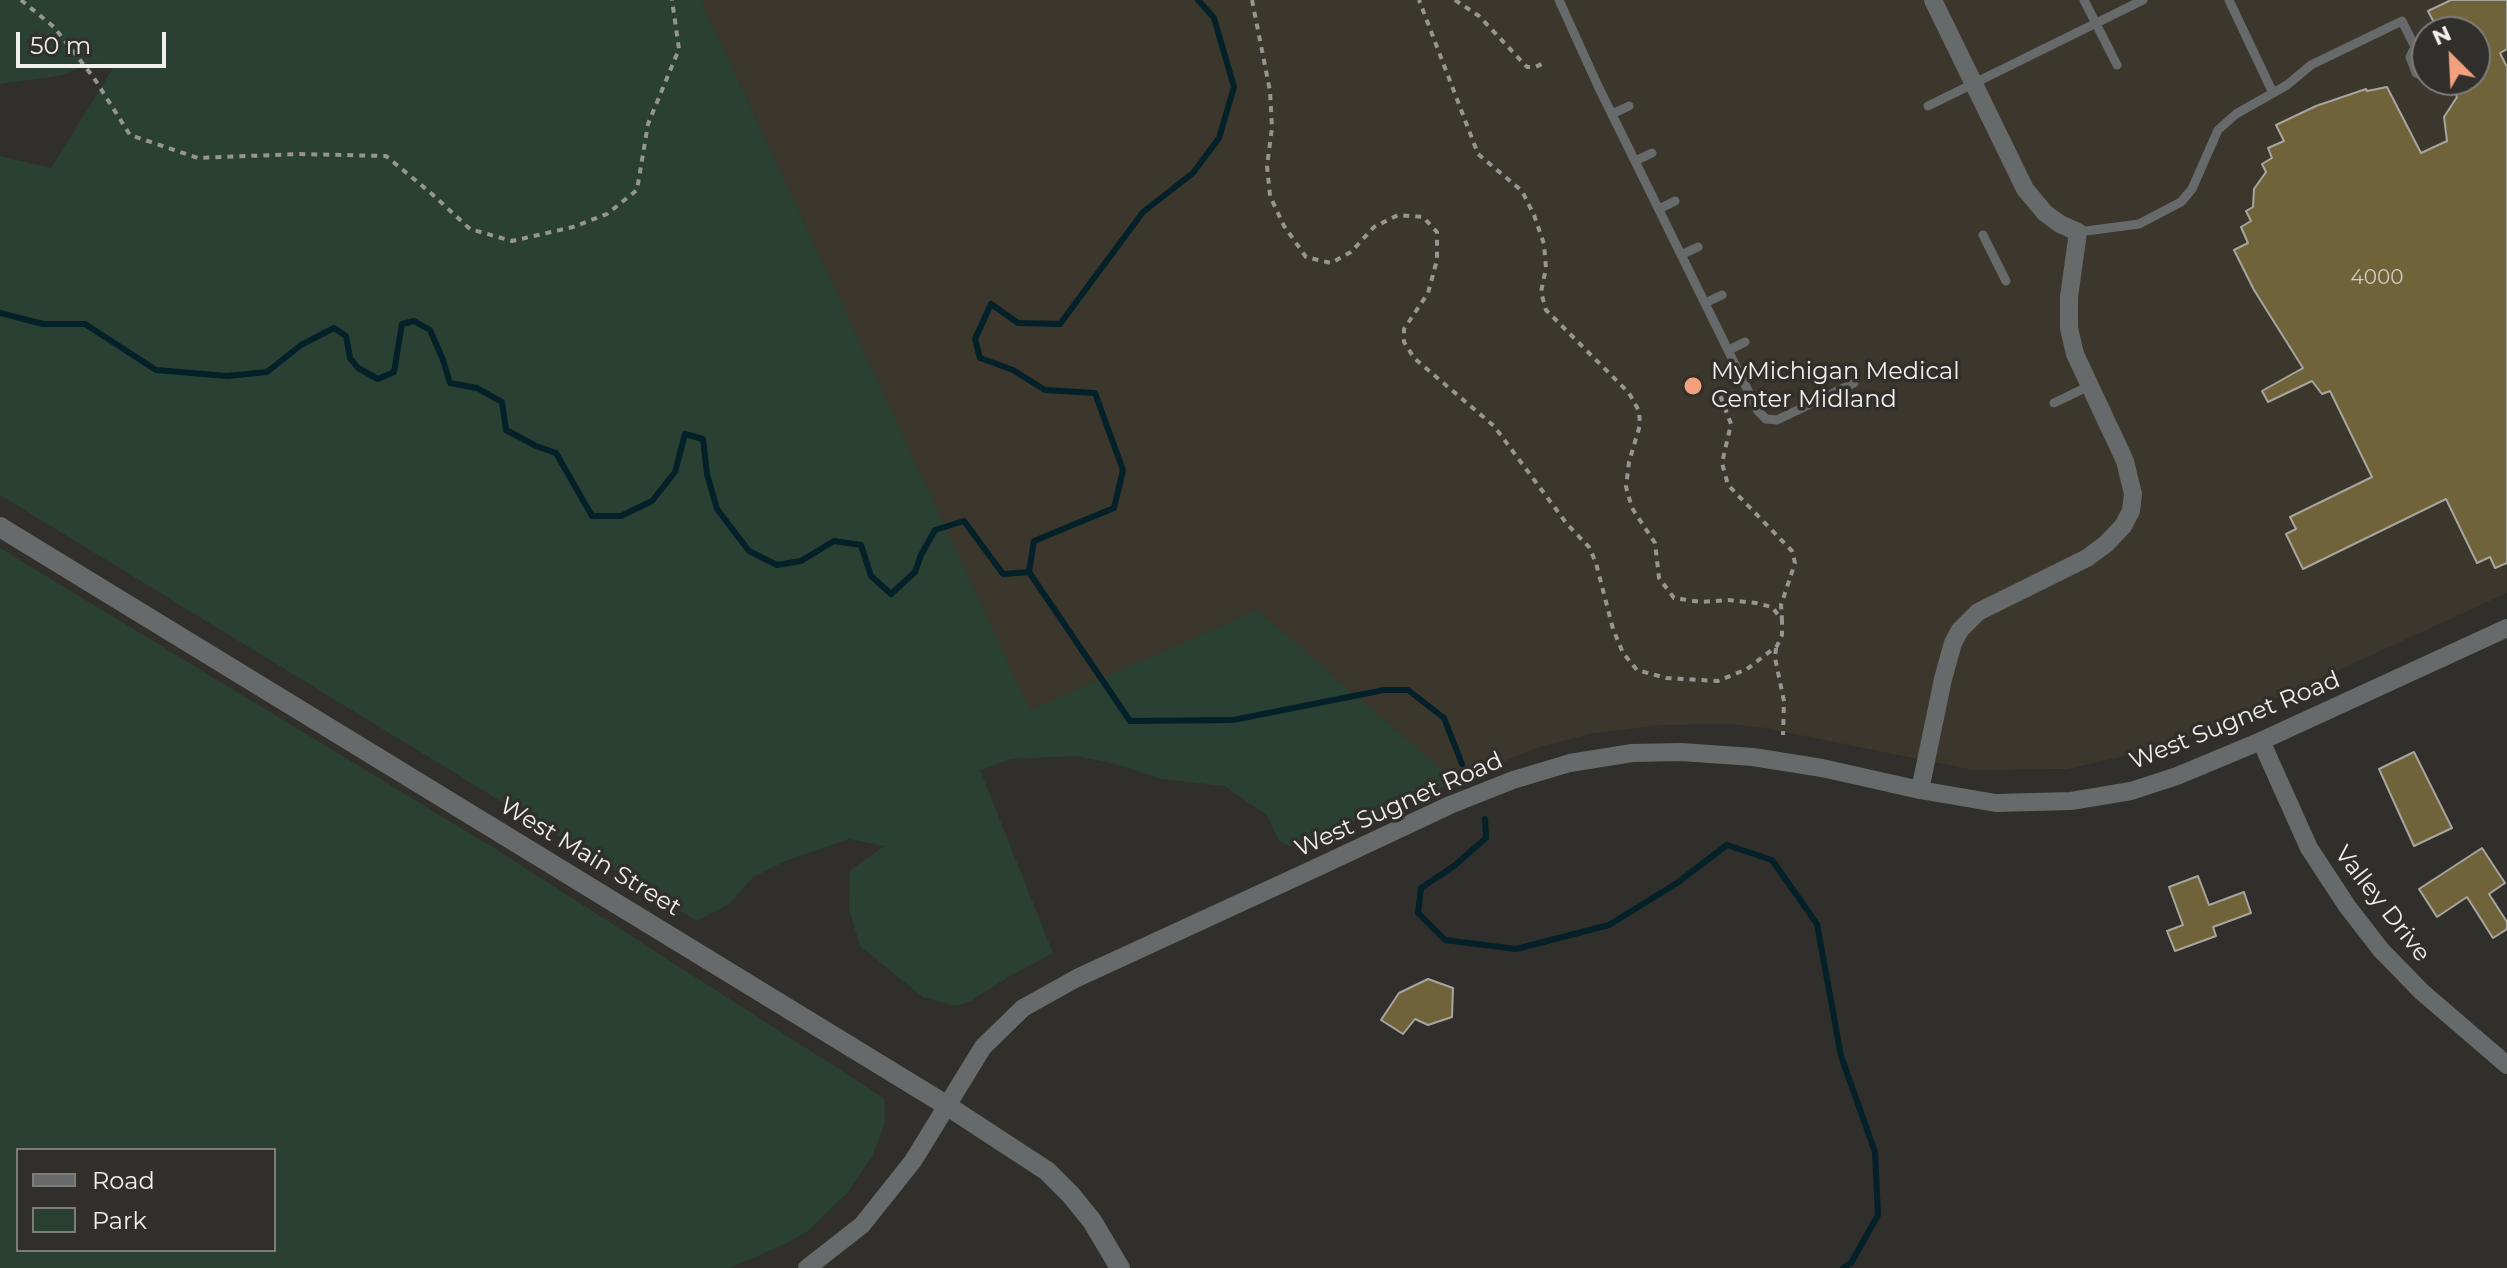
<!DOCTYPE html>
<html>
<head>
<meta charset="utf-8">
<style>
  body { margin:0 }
  #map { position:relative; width:2507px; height:1268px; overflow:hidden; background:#312f2b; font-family:Montserrat,sans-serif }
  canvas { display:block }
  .legend { position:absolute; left:16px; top:1148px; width:260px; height:104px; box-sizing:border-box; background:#312f2b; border:2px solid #7d7c78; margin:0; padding:10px 14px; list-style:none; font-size:24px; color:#f0efec }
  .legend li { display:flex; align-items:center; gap:16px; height:40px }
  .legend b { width:40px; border:2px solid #7d7c78 }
  .north { position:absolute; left:2411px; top:16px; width:80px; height:80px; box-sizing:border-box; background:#312f2b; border:2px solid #7d7c78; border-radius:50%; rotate:336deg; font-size:22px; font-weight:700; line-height:32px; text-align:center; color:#f0efec }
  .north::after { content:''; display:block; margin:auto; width:28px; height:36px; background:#f2a07e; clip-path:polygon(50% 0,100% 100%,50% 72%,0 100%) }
  .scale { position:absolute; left:16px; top:32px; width:150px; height:36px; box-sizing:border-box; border:4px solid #f0efec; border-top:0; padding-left:10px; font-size:24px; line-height:28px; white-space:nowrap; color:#f0efec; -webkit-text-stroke:6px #312f2b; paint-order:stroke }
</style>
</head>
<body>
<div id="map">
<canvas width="2507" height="1268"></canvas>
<ul class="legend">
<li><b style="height:10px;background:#676a6a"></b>Road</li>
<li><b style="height:22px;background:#2a4032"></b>Park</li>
</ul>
<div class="north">N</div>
<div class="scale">50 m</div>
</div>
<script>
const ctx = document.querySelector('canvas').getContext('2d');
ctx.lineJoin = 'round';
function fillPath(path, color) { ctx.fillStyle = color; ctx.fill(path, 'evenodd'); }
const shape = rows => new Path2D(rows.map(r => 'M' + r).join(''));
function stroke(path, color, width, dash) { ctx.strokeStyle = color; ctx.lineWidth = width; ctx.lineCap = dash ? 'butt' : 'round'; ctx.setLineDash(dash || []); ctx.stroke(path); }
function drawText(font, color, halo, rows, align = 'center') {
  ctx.font = font + ' Montserrat,sans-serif'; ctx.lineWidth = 7; ctx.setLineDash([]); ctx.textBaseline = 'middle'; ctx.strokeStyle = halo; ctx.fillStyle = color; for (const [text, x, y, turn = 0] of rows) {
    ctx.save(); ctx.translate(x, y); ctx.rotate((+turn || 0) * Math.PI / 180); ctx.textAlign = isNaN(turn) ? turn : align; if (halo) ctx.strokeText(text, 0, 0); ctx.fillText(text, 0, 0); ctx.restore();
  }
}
const built = shape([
  [701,0,2507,0,2507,593,2197,735,2169,746,2067,769,1973,770,1765,728,1731,724,1661,725,1594,733,1536,748,1456,782,1257,610,1030,711],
  [2427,32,2475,32,2475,80,2427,80]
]);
const green = shape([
  [0,0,701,0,1030,710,1257,610,1456,782,1289,846,1279,841,1267,815,1224,786,1162,779,1116,764,1075,756,1011,759,980,770,1053,953,1008,977,971,1001,956,1006,923,997,860,946,849,909,850,870,885,846,849,839,785,861,753,877,729,904,697,921,0,495,0,156,51,168,115,65,89,63,63,75,0,84],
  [0,548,497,850,884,1098,885,1123,872,1157,848,1192,808,1231,787,1243,730,1268,0,1268],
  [18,1150,274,1150,274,1250,18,1250]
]);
const stream = shape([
  [1198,0,1214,18,1234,87,1219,138,1193,173,1143,212,1060,324,1018,323,991,304,975,339,980,358,1013,370,1045,390,1095,393,1123,470,1114,508,1034,541,1029,572,1130,721,1233,720,1384,690,1408,690,1444,718,1462,764],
  [0,313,43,324,85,324,156,370,227,376,267,372,301,345,334,328,346,336,350,358,358,368,378,379,394,372,402,324,414,321,430,330,443,360,450,383,477,388,502,402,506,430,536,446,556,453,592,516,621,516,652,501,675,472,685,434,703,439,707,474,717,509,749,551,777,565,801,561,834,541,861,545,871,576,891,594,915,572,921,555,935,530,964,521,1003,574,1029,572],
  [1485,819,1486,838,1454,866,1421,888,1418,913,1445,940,1516,949,1609,925,1677,883,1727,845,1772,860,1817,924,1841,1056,1875,1152,1878,1215,1851,1263,1843,1268]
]);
const building = shape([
  [2451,0,2507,0,2507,49,2500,53,2507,67,2507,563,2495,568,2490,557,2477,563,2446,499,2303,569,2286,534,2296,529,2290,517,2372,477,2330,391,2322,394,2312,381,2268,402,2262,391,2303,368,2254,290,2234,250,2248,243,2241,227,2251,221,2246,211,2253,207,2254,189,2266,172,2262,164,2272,158,2268,148,2284,141,2276,125,2316,106,2366,89,2367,91,2387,87,2421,153,2447,141,2444,117,2457,97,2451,80,2475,80,2475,32,2439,32,2428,11,2451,0],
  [2414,752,2452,828,2414,846,2379,769,2414,752],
  [2482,848,2505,883,2489,894,2507,922,2507,929,2493,938,2467,897,2437,917,2419,889,2482,848],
  [2198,876,2209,905,2244,892,2251,913,2213,927,2216,936,2175,951,2167,931,2183,925,2169,887,2198,876],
  [1428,979,1453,988,1452,1017,1428,1025,1415,1019,1403,1034,1381,1020,1399,993,1428,979]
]);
const path = shape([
  [21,0,54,27,94,78,130,135,198,158,298,154,386,156,432,194,470,229,512,241,573,227,607,214,637,190,648,124,679,49,672,0],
  [1252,0,1270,91,1272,128,1267,166,1270,196,1284,226,1306,257,1331,263,1351,252,1374,227,1398,215,1423,217,1437,232,1437,260,1428,293,1404,329,1404,342,1414,358,1494,426,1567,524,1589,547,1596,563,1613,629,1623,653,1637,670,1666,678,1718,681,1747,669,1777,646,1782,635,1782,620,1772,607,1756,603,1728,600,1701,602,1674,598,1659,578,1655,543,1632,508,1626,487,1629,462,1640,425,1639,411,1629,393,1546,310,1541,292,1546,268,1544,244,1534,215,1522,191,1478,154,1419,0],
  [1455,0,1479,16,1527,67,1535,67,1542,64],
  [1734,392,1721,398,1731,424,1722,463,1728,485,1792,551,1795,563,1781,605,1782,620],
  [1776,648,1775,658,1784,701,1783,735]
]);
const service = shape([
  [1559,0,1598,86,1758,411,1766,419,1777,420,1854,383],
  [2084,0,2117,65],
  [2229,0,2273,93],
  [2427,41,2415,47,2410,57,2416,73,2427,77],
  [1928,106,2143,0],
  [1612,114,1629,106],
  [1635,161,1652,153],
  [1659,209,1675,201],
  [2078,232,2139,224,2181,202,2192,189,2218,130,2236,114,2287,85,2311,65,2402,21,2415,47],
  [1983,235,2006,281],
  [1681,255,1698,247],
  [1705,303,1722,295],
  [1729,350,1745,342],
  [2054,403,2089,386]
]);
const minor = shape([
  [2261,741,2309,848,2347,906,2381,950,2422,992,2507,1065],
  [1920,790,1943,679,1953,643,1960,630,1978,612,2087,558,2106,544,2123,526,2131,511,2133,494,2125,461,2075,354,2069,328,2069,297,2078,232,2060,224,2045,213,2025,189,1933,0],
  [807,1268,862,1225,913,1161,983,1047,1023,1008,1077,978,1318,867,1450,805,1513,780,1570,763,1632,753,1681,752,1753,757,1822,768,1920,790,1996,803,2071,801,2131,791,2177,776,2261,741,2507,628]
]);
const tertiary = shape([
  [0,527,946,1105,1047,1171,1071,1195,1092,1221,1120,1268]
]);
const markers = [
  [1693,386,10,"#f2a07e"]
];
const numberNames = [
  ["4000",2377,278]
];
const poiNames = [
  ["MyMichigan Medical",1711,372],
  ["Center Midland",1711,400]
];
const streetNames = [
  ["West Sugnet Road",2235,721,-22],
  ["West Sugnet Road",1399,805,-24],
  ["West Main Street",590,857,31],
  ["Valley Drive",2382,904,52]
];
fillPath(built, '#3b372d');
fillPath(green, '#2a4032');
stroke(stream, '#042028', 6);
fillPath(building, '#70633a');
stroke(building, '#a7a59f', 2);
stroke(path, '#969591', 4, [6, 6]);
stroke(service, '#676a6a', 9);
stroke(minor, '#676a6a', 18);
stroke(tertiary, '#676a6a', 20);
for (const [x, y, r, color] of markers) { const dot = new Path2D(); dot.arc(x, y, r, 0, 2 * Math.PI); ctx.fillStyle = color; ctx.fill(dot); stroke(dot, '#312f2b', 3); }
drawText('20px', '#d0ccc0', null, numberNames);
drawText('24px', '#f0efec', '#312f2b', poiNames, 'left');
drawText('24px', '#f0efec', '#312f2b', streetNames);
</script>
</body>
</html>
